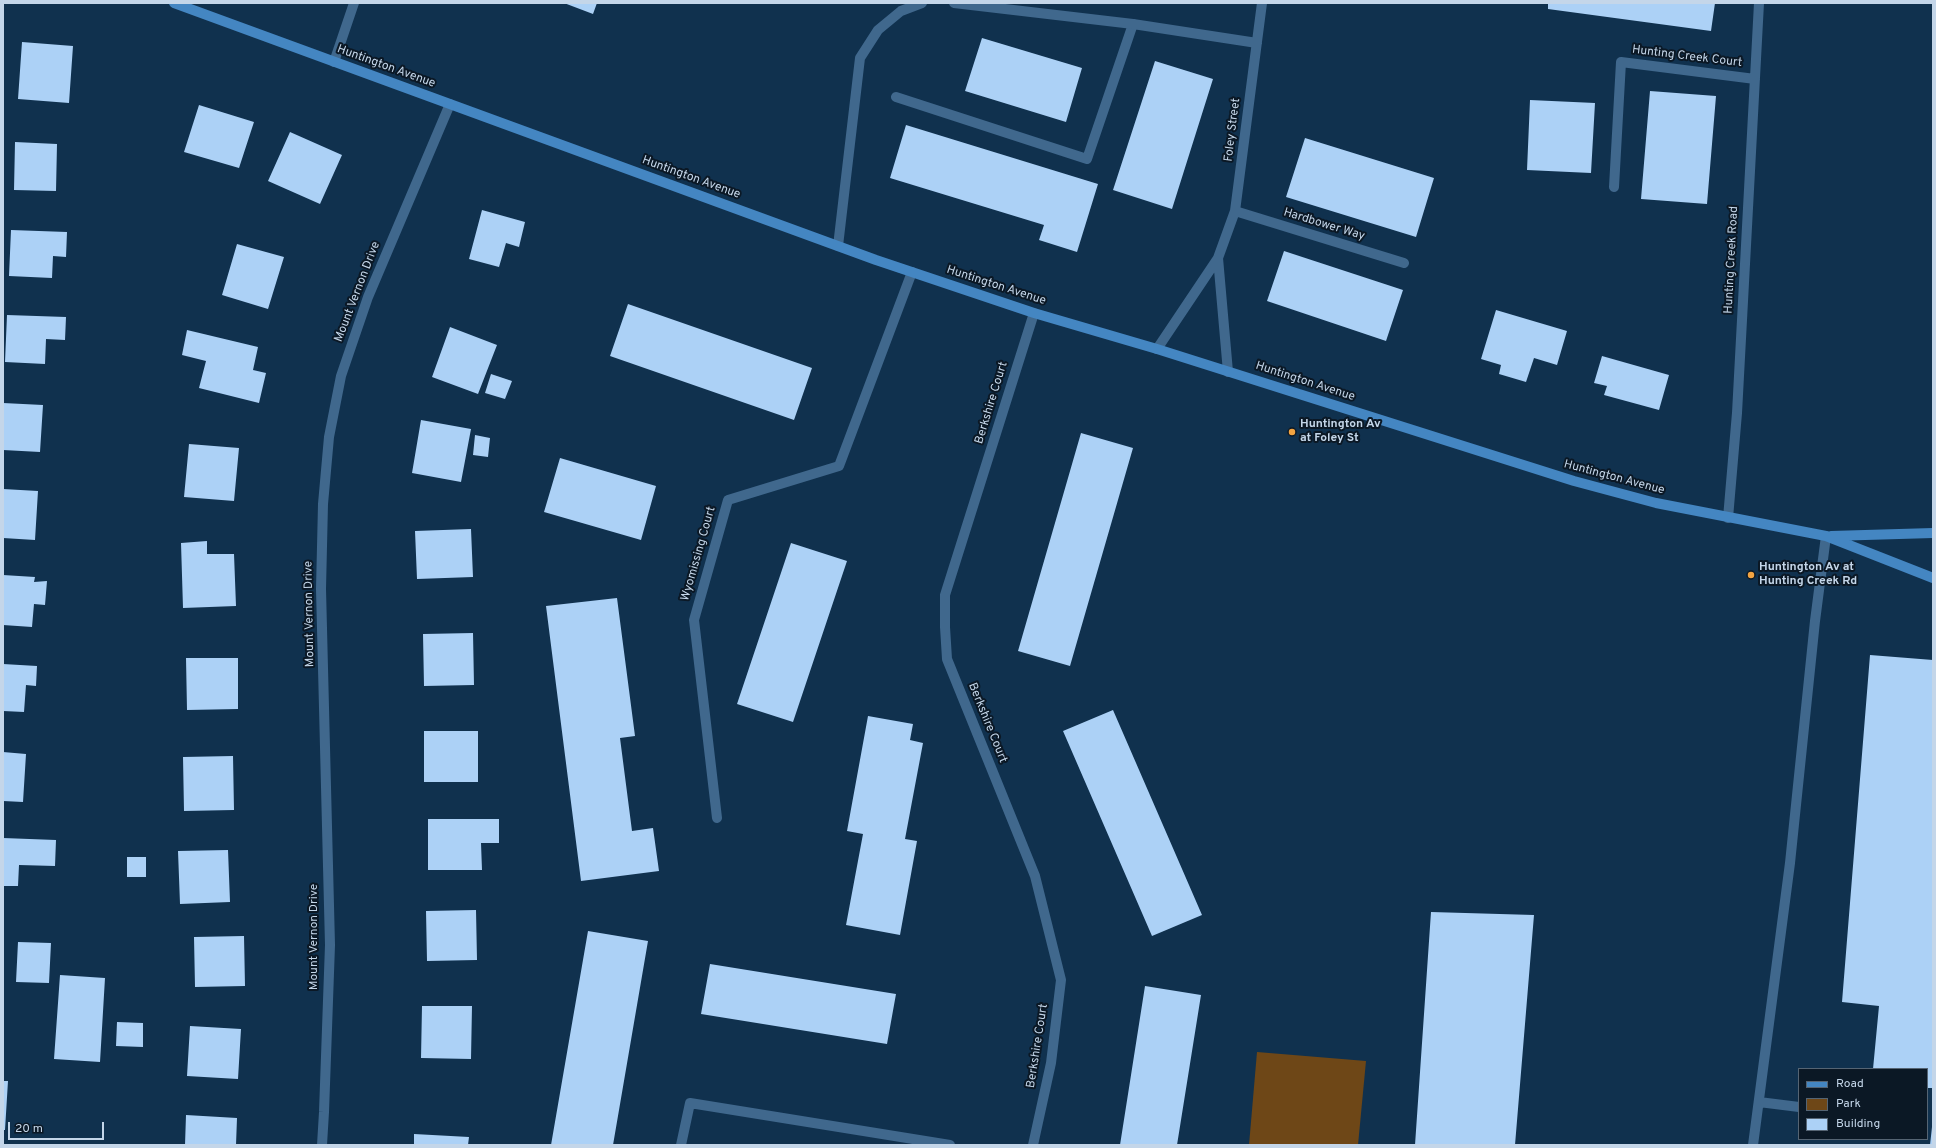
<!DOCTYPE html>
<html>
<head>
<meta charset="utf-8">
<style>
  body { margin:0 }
  #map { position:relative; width:1936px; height:1148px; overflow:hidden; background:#10314e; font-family:Overpass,sans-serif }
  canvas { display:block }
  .frame { position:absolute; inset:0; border:4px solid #c4d6e9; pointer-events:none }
  .legend { position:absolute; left:1798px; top:1068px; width:130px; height:72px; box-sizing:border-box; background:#0b1825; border:1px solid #556473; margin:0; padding:5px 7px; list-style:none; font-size:12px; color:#c4d6e9 }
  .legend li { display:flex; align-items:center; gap:8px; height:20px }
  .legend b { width:20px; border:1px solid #556473 }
  .scale { position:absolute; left:8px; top:1122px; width:96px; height:18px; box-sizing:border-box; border:2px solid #c4d6e9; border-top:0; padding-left:5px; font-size:12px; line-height:14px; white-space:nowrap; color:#c4d6e9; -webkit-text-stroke:3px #0b1825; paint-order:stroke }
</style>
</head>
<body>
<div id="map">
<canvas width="1936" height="1148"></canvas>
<div class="frame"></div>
<ul class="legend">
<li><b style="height:5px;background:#4486c2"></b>Road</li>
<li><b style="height:11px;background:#6e4717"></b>Park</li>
<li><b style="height:11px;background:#acd1f6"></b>Building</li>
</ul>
<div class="scale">20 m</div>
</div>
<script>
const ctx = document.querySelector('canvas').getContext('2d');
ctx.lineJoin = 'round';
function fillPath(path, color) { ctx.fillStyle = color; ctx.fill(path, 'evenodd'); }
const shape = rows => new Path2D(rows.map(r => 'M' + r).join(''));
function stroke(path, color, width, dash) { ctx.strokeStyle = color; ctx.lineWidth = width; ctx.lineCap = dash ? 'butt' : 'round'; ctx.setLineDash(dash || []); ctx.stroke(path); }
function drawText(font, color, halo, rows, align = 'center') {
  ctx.font = font + ' Overpass,sans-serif'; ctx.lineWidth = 4; ctx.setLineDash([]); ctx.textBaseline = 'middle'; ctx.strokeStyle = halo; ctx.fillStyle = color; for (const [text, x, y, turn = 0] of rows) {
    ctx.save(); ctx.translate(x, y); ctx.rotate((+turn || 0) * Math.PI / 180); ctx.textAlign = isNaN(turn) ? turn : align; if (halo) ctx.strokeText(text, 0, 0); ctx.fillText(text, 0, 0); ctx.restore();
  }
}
const green = shape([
  [1257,1052,1366,1061,1358,1145,1249,1145]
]);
const building = shape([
  [564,3,597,3,593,14],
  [1548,3,1715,3,1711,31,1548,9],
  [982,38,1082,68,1066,122,965,91],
  [22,42,73,46,69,103,18,99],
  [1155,61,1213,79,1172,209,1113,190],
  [1650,91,1716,96,1707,204,1641,199],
  [1530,100,1595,103,1591,173,1527,170],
  [199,105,254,122,239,168,184,152],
  [906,125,1098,184,1077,252,1039,240,1044,225,890,178],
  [290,132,342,155,320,204,268,181],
  [1305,138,1434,178,1416,237,1286,197],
  [15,142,57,144,56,191,14,190],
  [482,210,525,222,519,247,506,243,499,267,469,259],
  [11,230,67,232,66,257,53,256,52,278,9,276],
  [237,244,284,257,268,309,222,295],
  [1284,251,1403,290,1386,341,1267,301],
  [628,304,812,368,794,420,610,356],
  [1496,310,1567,331,1557,365,1534,358,1526,382,1499,374,1501,365,1481,359],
  [7,315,66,317,65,340,46,339,45,364,5,362],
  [450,327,497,345,478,394,432,377],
  [187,330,258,347,253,370,266,373,259,403,199,388,206,361,182,355],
  [1602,356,1669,375,1659,410,1604,395,1607,386,1594,383],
  [491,374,512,381,505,399,485,393],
  [3,403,43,405,40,452,3,450],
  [421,420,471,429,461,482,412,473],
  [1081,433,1133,448,1070,666,1018,651],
  [475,435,490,438,488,457,473,455],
  [189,444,239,448,234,501,184,497],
  [560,458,656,486,641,540,544,512],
  [3,489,38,491,35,540,3,538],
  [471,529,473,577,417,579,415,531],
  [207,541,207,554,234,554,236,606,183,608,181,543],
  [791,543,847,561,793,722,737,704],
  [3,575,35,577,34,582,47,581,45,605,34,604,32,627,3,625],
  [617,598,635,736,620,738,632,831,653,828,659,871,581,881,546,606],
  [473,633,474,685,424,686,423,634],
  [1870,655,1933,660,1933,1088,1927,1088,1927,1069,1873,1069,1879,1006,1842,1002],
  [186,658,238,658,238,709,187,710],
  [3,664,37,666,36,686,26,685,24,712,3,711],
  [1113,710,1202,915,1152,936,1063,731],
  [868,716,913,724,910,740,923,743,905,839,917,841,900,935,846,925,863,834,847,831],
  [424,731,478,731,478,782,424,782],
  [3,752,26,754,23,802,3,801],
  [233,756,234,810,184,811,183,757],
  [428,819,499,819,499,843,481,843,482,870,428,870],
  [3,838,56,840,55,866,19,865,18,886,3,886],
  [228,850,230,902,180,904,178,851],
  [127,857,146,857,146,877,127,877],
  [476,910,477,960,427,961,426,911],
  [1431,912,1534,915,1515,1145,1415,1145],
  [588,931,648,941,613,1145,551,1145],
  [244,936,245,986,195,987,194,937],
  [18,942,51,943,49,983,16,982],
  [710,964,896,994,887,1044,701,1014],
  [60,975,105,978,100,1062,54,1059],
  [1145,986,1201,995,1177,1145,1120,1145],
  [422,1006,472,1006,471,1059,421,1058],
  [117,1022,143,1023,143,1047,116,1046],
  [190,1026,241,1029,238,1079,187,1076],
  [3,1081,8,1081,5,1130,3,1130],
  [186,1115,237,1118,236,1145,185,1145],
  [1932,1127,1933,1145,1930,1145],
  [414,1134,469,1137,468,1145,414,1145]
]);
const lane = shape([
  [896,97,1087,159,1133,24],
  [838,246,860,58,878,30,901,11,922,3],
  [1759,1102,1799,1107],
  [1753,1145,1790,863,1815,621,1826,536]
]);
const street = shape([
  [954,3,1133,24,1257,43],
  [334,62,354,3],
  [1614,187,1621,62,1755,79],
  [1235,211,1404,263],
  [1218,258,1228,372],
  [1157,349,1218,258,1235,211,1262,3],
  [1728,518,1737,413,1759,3],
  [717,818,694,620,728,500,839,466,912,272],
  [322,1145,324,1112,330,945,321,589,323,504,329,437,341,376,368,297,450,104],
  [681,1145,690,1103,950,1145],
  [1033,1145,1051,1063,1061,980,1035,876,947,659,945,627,945,595,1034,313]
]);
const secondary = shape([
  [174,3,876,260,1034,313,1157,349,1574,481,1656,503,1826,536,1933,578],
  [1831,536,1933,533]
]);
const markers = [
  [1292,432,4,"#f3a442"],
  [1751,575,4,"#f3a442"]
];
const streetNames = [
  ["Hunting Creek Court",1687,57,7],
  ["Huntington Avenue",386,67,20],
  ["Foley Street",1233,130,-83],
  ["Huntington Avenue",691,178,20],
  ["Hardbower Way",1324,225,17],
  ["Hunting Creek Road",1732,260,-87],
  ["Huntington Avenue",996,286,18],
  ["Mount Vernon Drive",358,292,-69],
  ["Huntington Avenue",1305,382,18],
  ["Berkshire Court",992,403,-73],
  ["Huntington Avenue",1614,478,15],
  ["Wyomissing Court",699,554,-74],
  ["Mount Vernon Drive",310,614,-91],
  ["Berkshire Court",987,723,68],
  ["Mount Vernon Drive",315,937,-90],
  ["Berkshire Court",1038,1046,-81]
];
const poiNames = [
  ["Huntington Av",1300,425],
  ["at Foley St",1300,439],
  ["Huntington Av at",1759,568],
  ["Hunting Creek Rd",1759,582]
];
fillPath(green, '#6e4717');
fillPath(building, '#acd1f6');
stroke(lane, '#40688d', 10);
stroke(street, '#40688d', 10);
stroke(secondary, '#4486c2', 10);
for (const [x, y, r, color] of markers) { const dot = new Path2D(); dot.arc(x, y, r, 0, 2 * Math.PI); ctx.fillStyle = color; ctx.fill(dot); stroke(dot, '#0b1825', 1.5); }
drawText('12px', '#c4d6e9', '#0b1825', streetNames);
drawText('bold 12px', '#c4d6e9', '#0b1825', poiNames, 'left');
</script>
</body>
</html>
